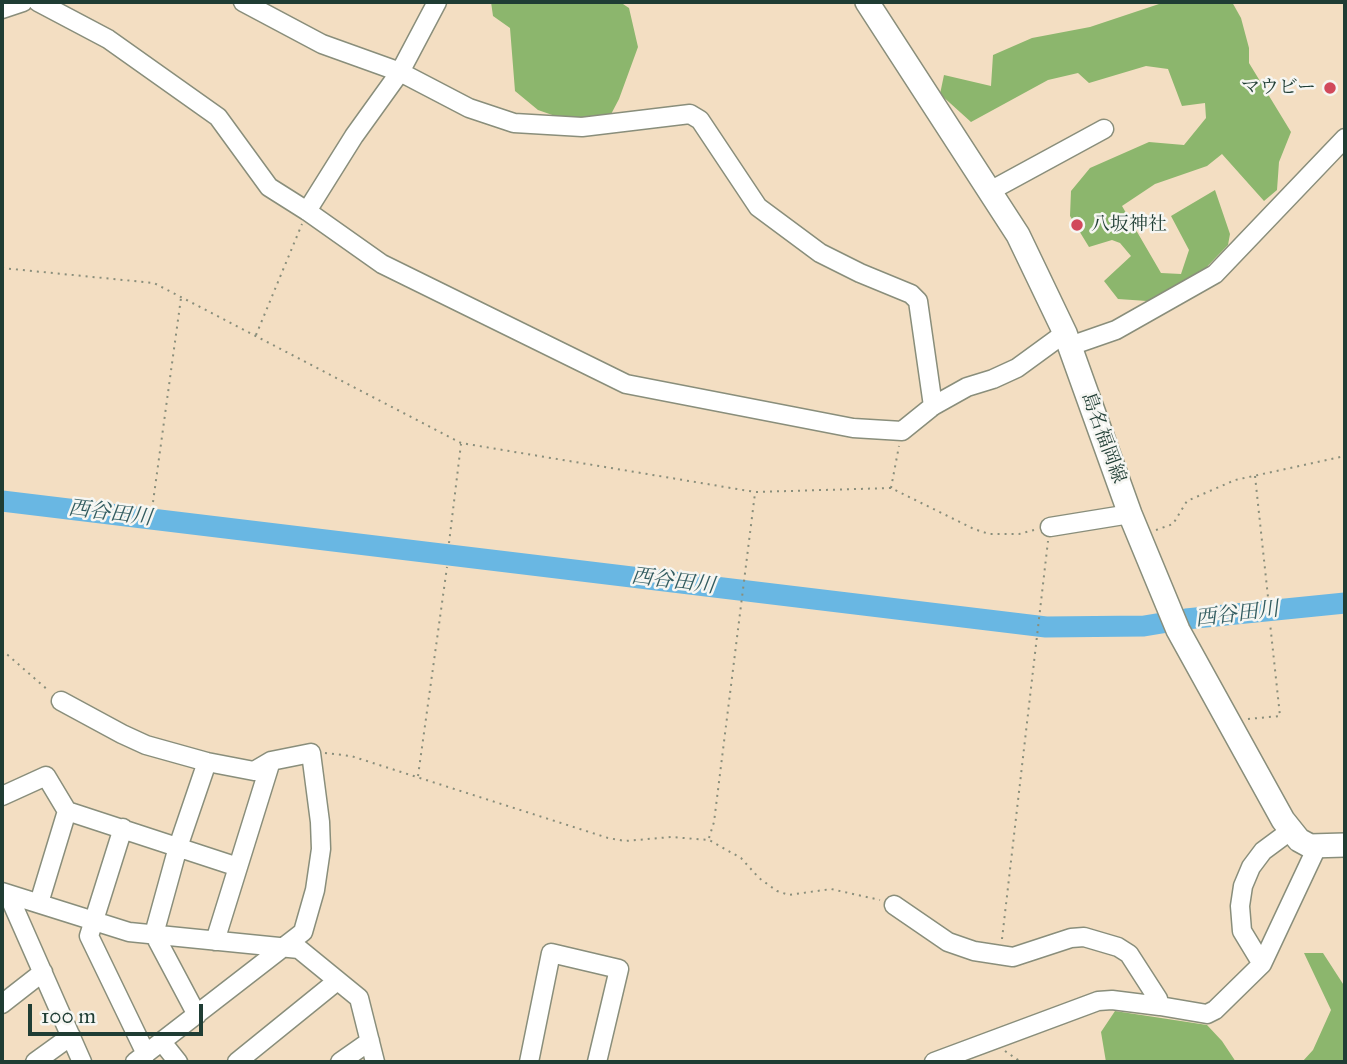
<!DOCTYPE html>
<html>
<head>
<meta charset="utf-8">
<style>
  body { margin:0 }
  #map { position:relative; width:1347px; height:1064px; overflow:hidden; background:#f3dec2; font-family:"IM FELL Great Primer",serif }
  canvas { display:block }
  .frame { position:absolute; inset:0; border:4px solid #1f3d34; pointer-events:none }
  .scale { position:absolute; left:28px; top:1004px; width:175px; height:32px; box-sizing:border-box; border:4px solid #1f3d34; border-top:0; padding-left:9px; font-size:21px; line-height:24px; white-space:nowrap; color:#1f3d34; -webkit-text-stroke:5px #f6f6f2; paint-order:stroke }
</style>
</head>
<body>
<div id="map">
<canvas width="1347" height="1064"></canvas>
<div class="frame"></div>
<div class="scale">100 m</div>
</div>
<script>
const ctx = document.querySelector('canvas').getContext('2d');
ctx.lineJoin = 'round';
function fillPath(path, color) { ctx.fillStyle = color; ctx.fill(path, 'evenodd'); }
const shape = rows => new Path2D(rows.map(r => 'M' + r).join(''));
function stroke(path, color, width, dash) { ctx.strokeStyle = color; ctx.lineWidth = width; ctx.lineCap = dash ? 'butt' : 'round'; ctx.setLineDash(dash || []); ctx.stroke(path); }
function drawText(font, color, halo, rows, align = 'center') {
  ctx.font = font + ' "IM FELL Great Primer","Noto Serif JP",serif'; ctx.lineWidth = 5; ctx.setLineDash([]); ctx.textBaseline = 'middle'; ctx.strokeStyle = halo; ctx.fillStyle = color; for (const [text, x, y, turn = 0] of rows) {
    ctx.save(); ctx.translate(x, y); ctx.rotate((+turn || 0) * Math.PI / 180); ctx.textAlign = isNaN(turn) ? turn : align; if (halo) ctx.strokeText(text, 0, 0); ctx.fillText(text, 0, 0); ctx.restore();
  }
}
const forest = shape([
  [491,2,620,2,629,8,638,47,619,99,608,120,558,117,538,110,515,91,510,28,493,16],
  [1165,2,1232,2,1241,18,1249,48,1249,63,1291,132,1279,162,1277,190,1264,201,1222,154,1207,166,1155,184,1122,206,1161,273,1181,274,1189,250,1171,216,1215,190,1230,234,1228,245,1197,277,1147,301,1118,299,1104,281,1131,256,1120,243,1112,240,1089,247,1070,216,1071,191,1090,168,1149,142,1184,145,1206,118,1205,103,1182,106,1168,69,1146,66,1089,83,1078,73,1048,80,971,122,940,94,944,75,991,86,993,55,1032,38,1090,27],
  [1304,953,1323,953,1345,987,1345,1062,1302,1062,1313,1050,1331,1010],
  [1115,1011,1207,1025,1222,1041,1236,1062,1106,1062,1101,1032]
]);
const river = shape([
  [2,501,1046,627,1144,626,1186,619,1345,603]
]);
const path = shape([
  [2,268,154,283,461,443,755,492,891,488,974,529,989,534,1019,534,1034,530],
  [256,335,302,224],
  [1255,476,1268,597],
  [891,488,899,446],
  [153,502,181,298],
  [1156,530,1173,524,1187,501,1235,480,1345,456],
  [449,543,461,444],
  [2,650,49,691],
  [1248,719,1280,716,1270,623],
  [325,753,351,756,608,838,625,841,671,837,709,840,741,858,759,878,777,891,789,895,831,889,880,900],
  [418,776,447,567],
  [709,838,714,822,755,493],
  [1002,939,1048,541],
  [1005,1051,1021,1062]
]);
const minor = shape([
  [38,2,108,39,218,117,269,187,307,211,382,264,626,384,853,428,902,431,933,406,967,387,993,379,1017,368,1065,333],
  [243,2,322,44,400,72,469,108,514,123,582,127,690,114,700,120,758,207,820,253,860,273,911,294,918,301,933,406],
  [2,9,23,2],
  [990,191,1104,129],
  [307,211,354,136,400,72,437,2],
  [1070,346,1116,330,1215,274,1345,138],
  [1050,527,1130,514],
  [61,701,122,734,146,745,207,762,254,771,271,761,311,753,320,822,321,849,315,890,303,932,135,1062],
  [2,796,46,776,67,811],
  [123,828,89,936,146,1054],
  [2,892,129,932,299,949,359,998,375,1062],
  [8,894,82,1062],
  [39,903,67,811,238,867],
  [894,905,948,942,974,951,1013,957,1071,938,1084,937,1118,947,1129,954,1158,999,1160,1006],
  [215,941,271,761],
  [1262,964,1242,931,1240,906,1243,886,1251,867,1263,851,1290,831],
  [2,1004,43,972],
  [197,1015,154,934,178,847,207,762],
  [162,1042,178,1062],
  [35,1062,71,1036],
  [237,1062,337,981],
  [340,1062,370,1041],
  [529,1062,551,953,619,969,597,1062],
  [934,1062,1098,1001,1112,1000,1160,1006,1207,1014,1215,1010,1262,964,1317,847]
]);
const major = shape([
  [867,2,1018,235,1065,333,1130,514,1178,630,1283,820,1299,840,1310,846,1345,845]
]);
const markers = [
  [1330,88,7,"#d1495b"],
  [1077,225,7,"#d1495b"]
];
const poiNames = [
  ["マウビー",1316,88],
  ["八坂神社",1091,225,"left"]
];
const streetNames = [
  ["島名福岡線",1103,438,70]
];
const waterNames = [
  ["西谷田川",110,514,7],
  ["西谷田川",673,582,7],
  ["西谷田川",1237,615,-7]
];
fillPath(forest, '#8cb66d');
stroke(river, '#69b7e3', 21);
stroke(minor, '#898e7b', 21);
stroke(major, '#898e7b', 26);
stroke(path, '#898e7b', 2, [2, 5]);
stroke(minor, '#fff', 18);
stroke(major, '#fff', 23);
for (const [x, y, r, color] of markers) { const dot = new Path2D(); dot.arc(x, y, r, 0, 2 * Math.PI); ctx.fillStyle = color; ctx.fill(dot); stroke(dot, '#f6f6f2', 2.5); }
drawText('19px', '#1f3d34', '#f6f6f2', poiNames, 'right');
drawText('19px', '#1f3d34', '#f6f6f2', streetNames);
drawText('italic 21px', '#325c60', '#f6f6f2', waterNames);
</script>
</body>
</html>
